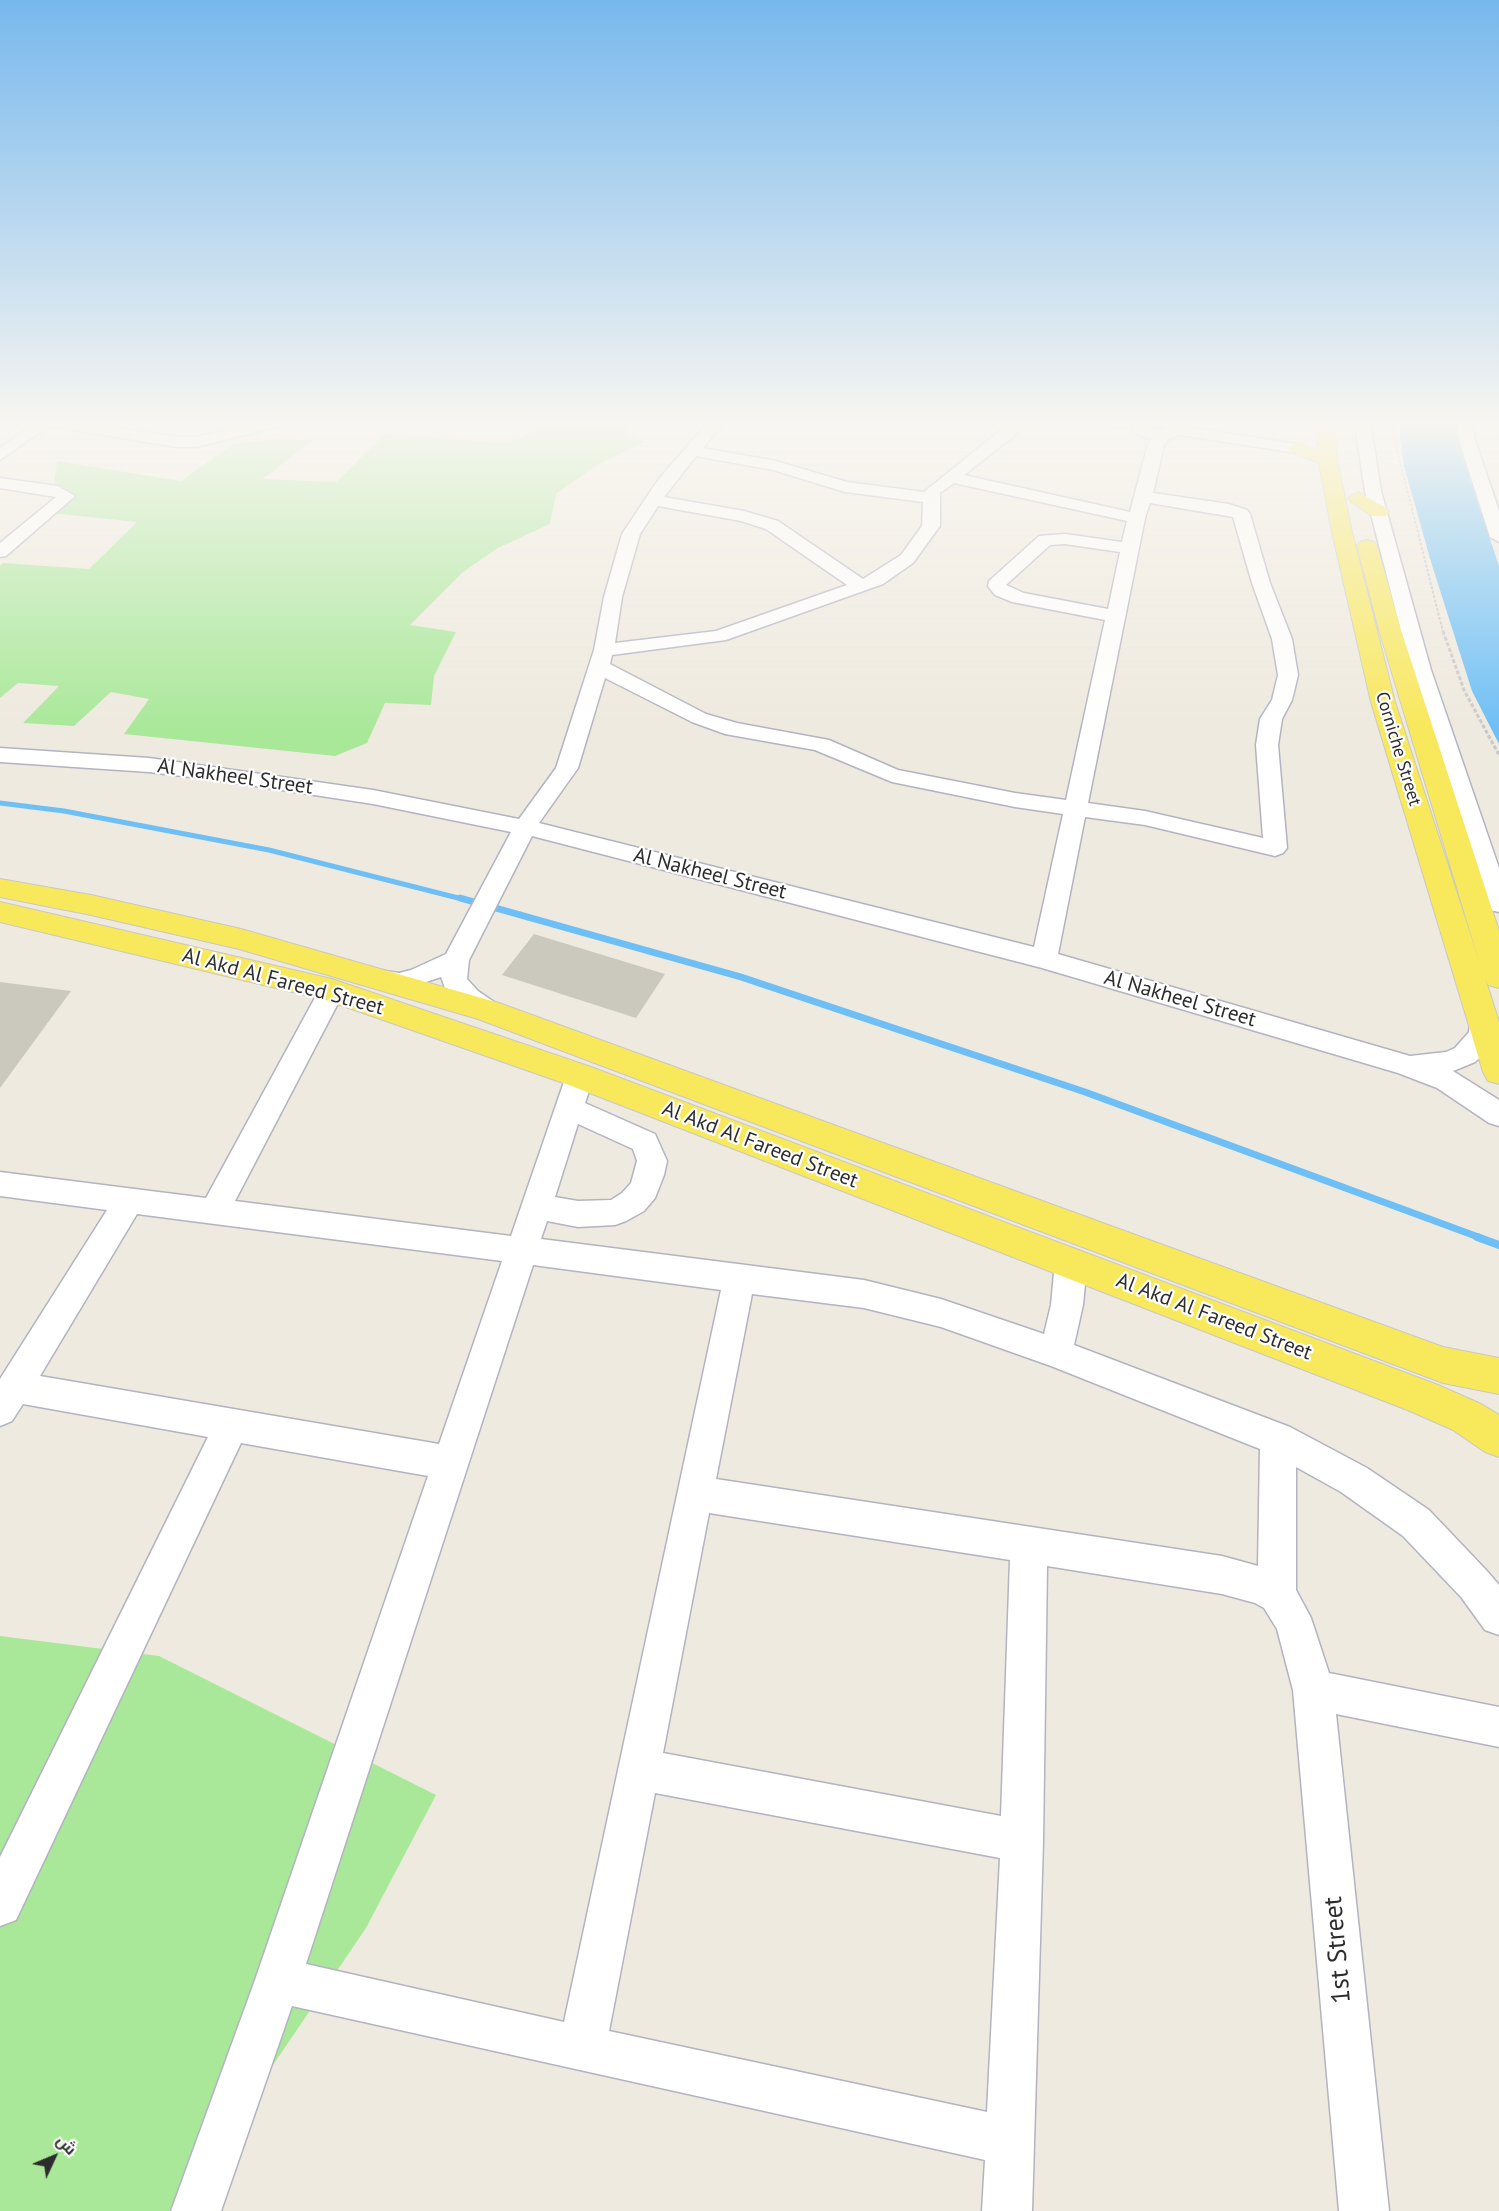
<!DOCTYPE html>
<html>
<head>
<meta charset="utf-8">
<style>
  body { margin:0 }
  #map { position:relative; width:1499px; height:2211px; overflow:hidden; background:#efeadf; font-family:"PT Sans",Cairo,sans-serif }
  canvas { display:block }
  .north { position:absolute; left:24px; top:2127px; width:60px; height:60px; -webkit-text-stroke:4px #fff; paint-order:stroke; rotate:46deg; font-size:16px; font-weight:700; line-height:24px; text-align:center; color:#2d2d2d }
  .north::after { content:''; display:block; margin:auto; width:21px; height:27px; background:#2d2d2d; clip-path:polygon(50% 0,100% 100%,50% 72%,0 100%) }
</style>
</head>
<body>
<div id="map">
<canvas width="1499" height="2211"></canvas>
<div class="north">ش</div>
</div>
<script>
const ctx = document.querySelector('canvas').getContext('2d');
ctx.lineJoin = 'round';
function fillPath(path, color) { ctx.fillStyle = color; ctx.fill(path, 'evenodd'); }
const shape = rows => new Path2D(rows.map(r => 'M' + r).join(''));
function stroke(path, color, width, dash) { ctx.strokeStyle = color; ctx.lineWidth = width; ctx.lineCap = dash ? 'butt' : 'round'; ctx.setLineDash(dash || []); ctx.stroke(path); }
function drawText(font, color, halo, rows, align = 'center') {
  ctx.font = font + ' "PT Sans",sans-serif'; ctx.lineWidth = 4.5; ctx.setLineDash([]); ctx.textBaseline = 'middle'; ctx.strokeStyle = halo; ctx.fillStyle = color; for (const [text, x, y, turn = 0] of rows) {
    ctx.save(); ctx.translate(x, y); ctx.rotate((+turn || 0) * Math.PI / 180); ctx.textAlign = isNaN(turn) ? turn : align; if (halo) ctx.strokeText(text, 0, 0); ctx.fillText(text, 0, 0); ctx.restore();
  }
}
const green = shape([
  [545,420,633,420,624,432,644,442,595,466,556,494,550,524,498,548,463,572,410,625,456,632,434,676,431,705,385,703,367,743,335,756,124,734,149,699,111,692,74,726,23,723,59,686,18,683,0,698,0,566,3,563,89,569,137,522,51,513,57,461,181,481,233,444,274,439,313,440,263,479,336,482,385,434,507,443,538,429],
  [0,1636,159,1656,436,1795,366,1928,174,2211,0,2211]
]);
const water = shape([
  [1401,420,1459,420,1458,430,1463,458,1499,566,1499,744,1472,691,1431,562,1404,466,1400,438]
]);
const streamFar2 = shape([
  [0,803,64,811,269,850,466,900]
]);
const streamFar1 = shape([
  [460,898,741,977,1085,1092,1481,1238]
]);
const stream = shape([
  [1477,1237,1499,1245]
]);
const building = shape([
  [534,934,665,974,636,1018,502,975],
  [0,982,71,991,0,1088]
]);
const pathFar1 = shape([
  [1394,420,1394,438,1443,632]
]);
const path = shape([
  [1443,631,1464,690,1499,755]
]);
const minor = shape([
  [38,420,69,420,177,437,196,437,268,420,295,420,292,423,196,447,177,447,49,426,0,460,0,448,38,420],
  [710,420,726,420,703,448,776,461,847,482,924,492,1013,420,1029,420,1019,432,964,475,1130,512,1148,444,1152,439,1139,436,1131,427,1093,425,1085,420,1172,420,1181,426,1303,445,1305,448,1297,453,1180,435,1169,439,1164,445,1153,493,1229,504,1247,510,1250,514,1270,583,1292,639,1298,675,1292,700,1282,719,1278,745,1287,848,1283,853,1275,856,1145,825,1085,817,1058,954,1410,1056,1446,1052,1455,1048,1469,1032,1471,1018,1475,1011,1484,1008,1493,1011,1497,1018,1497,1032,1486,1052,1475,1062,1453,1071,1499,1100,1499,1126,1489,1123,1437,1088,1398,1073,1042,968,532,836,469,960,467,979,478,991,497,1004,501,1011,497,1018,488,1021,479,1018,460,1005,445,988,441,977,399,991,369,986,365,979,369,972,378,970,399,973,411,970,446,954,511,832,373,804,223,781,149,772,0,762,0,748,149,758,373,790,519,819,556,768,594,650,604,597,622,534,658,480,710,420],
  [1150,426,1162,427,1167,430,1149,429,1147,427,1150,426],
  [696,456,773,470,845,492,923,502,922,526,901,555,863,579,778,521,744,511,664,497,696,456],
  [954,483,1127,521,1122,542,1065,534,1039,536,989,581,988,586,995,595,1012,602,1105,620,1066,800,1015,793,898,770,829,740,737,723,706,714,610,664,612,655,726,640,883,584,913,563,937,530,940,526,940,493,954,483],
  [1150,503,1233,517,1252,583,1272,639,1278,675,1272,700,1260,719,1256,745,1263,838,1145,811,1088,803,1145,518,1150,503],
  [658,506,741,521,766,529,847,585,716,631,615,643,622,597,640,534,658,506],
  [1065,544,1120,552,1108,609,1024,593,1006,585,1050,545,1065,544],
  [605,678,692,722,725,734,815,750,892,782,1015,807,1063,814,1034,947,539,823,578,768,605,678],
  [1354,420,1370,420,1381,491,1431,670,1499,868,1499,912,1490,910,1487,904,1411,670,1365,491,1354,420],
  [1457,420,1473,420,1475,440,1499,511,1499,542,1490,537,1459,440,1457,420],
  [0,478,58,486,75,496,6,556,0,557,0,543,56,497,0,488,0,478],
  [332,981,341,983,345,990,235,1201,511,1236,566,1076,570,1068,580,1065,590,1068,594,1076,585,1103,655,1134,667,1161,664,1175,655,1198,644,1211,626,1221,615,1225,578,1227,547,1221,541,1239,864,1280,941,1299,1044,1334,1051,1305,1055,1262,1060,1252,1071,1248,1082,1252,1087,1262,1083,1305,1074,1345,1290,1427,1367,1468,1429,1510,1487,1571,1499,1585,1499,1635,1485,1630,1461,1597,1403,1536,1341,1492,1296,1467,1296,1590,1311,1618,1329,1673,1499,1707,1499,1747,1336,1714,1389,2211,1339,2211,1293,1690,1277,1629,1264,1608,1255,1603,1222,1594,1047,1566,1043,1841,1032,2211,982,2211,985,2160,292,2006,221,2211,171,2211,255,1980,428,1476,241,1443,16,1920,0,1926,0,1857,208,1437,23,1404,12,1421,0,1426,0,1379,107,1210,0,1196,0,1172,206,1198,323,983,332,981],
  [578,1124,633,1149,637,1161,631,1183,622,1193,611,1200,578,1201,555,1197,578,1124],
  [137,1214,502,1261,439,1444,40,1376,137,1214],
  [533,1265,721,1290,564,2022,306,1964,533,1265],
  [752,1294,864,1308,941,1327,1051,1366,1260,1449,1258,1566,1222,1556,716,1479,752,1294],
  [709,1513,1010,1560,1001,1816,663,1753,709,1513],
  [655,1793,1000,1858,987,2112,609,2031,655,1793]
]);
const major = shape([
  [1315,420,1333,420,1337,460,1352,532,1395,702,1479,961,1379,630,1357,546,1360,542,1367,540,1374,542,1377,546,1401,630,1499,931,1499,988,1488,985,1485,978,1499,1022,1499,1084,1488,1081,1483,1072,1371,702,1332,532,1319,463,1291,452,1288,448,1297,443,1318,450,1315,420],
  [1358,492,1386,508,1389,512,1386,516,1372,516,1351,502,1348,498,1358,492],
  [0,879,91,895,241,929,499,1003,1443,1347,1499,1358,1499,1394,1443,1383,478,1019,239,949,91,915,0,897,0,879],
  [0,902,332,979,591,1067,1438,1385,1481,1404,1499,1415,1499,1457,1485,1452,1453,1430,1410,1411,569,1085,326,1000,0,922,0,902]
]);
const farStreetnames = [
  ["Corniche Street",1398,749,73]
];
const streetNames = [
  ["Al Nakheel Street",235,777,8],
  ["Al Nakheel Street",710,874,14],
  ["Al Akd Al Fareed Street",283,982,15],
  ["Al Nakheel Street",1180,999,16],
  ["Al Akd Al Fareed Street",760,1145,21],
  ["Al Akd Al Fareed Street",1214,1317,21]
];
const nearStreetnames = [
  ["1st Street",1338,1950,-95]
];
fillPath(green, '#a9e899');
fillPath(water, '#6ebff5');
stroke(streamFar2, '#6ebff5', 5);
stroke(streamFar1, '#6ebff5', 7);
stroke(stream, '#6ebff5', 8);
fillPath(building, '#cbc8bd');
stroke(minor, '#b3b3c1', 3);
stroke(major, '#c8c8c8', 2);
stroke(pathFar1, '#c8c8c8', 2, [3, 1.5]);
stroke(path, '#c8c8c8', 3, [4, 2]);
fillPath(minor, '#fff');
fillPath(major, '#f8e85b');
const sky = ctx.createLinearGradient(0, 0, 0, 730);
sky.addColorStop(0, '#77b8ed');
sky.addColorStop(0.58, '#f8f6f1');
sky.addColorStop(1, '#f8f6f100');
ctx.fillStyle = sky;
ctx.fillRect(0, 0, 1499, 730);
drawText('18px', '#2d2d2d', '#fff', farStreetnames);
drawText('21px', '#2d2d2d', '#fff', streetNames);
drawText('26px', '#2d2d2d', '#fff', nearStreetnames);
</script>
</body>
</html>
